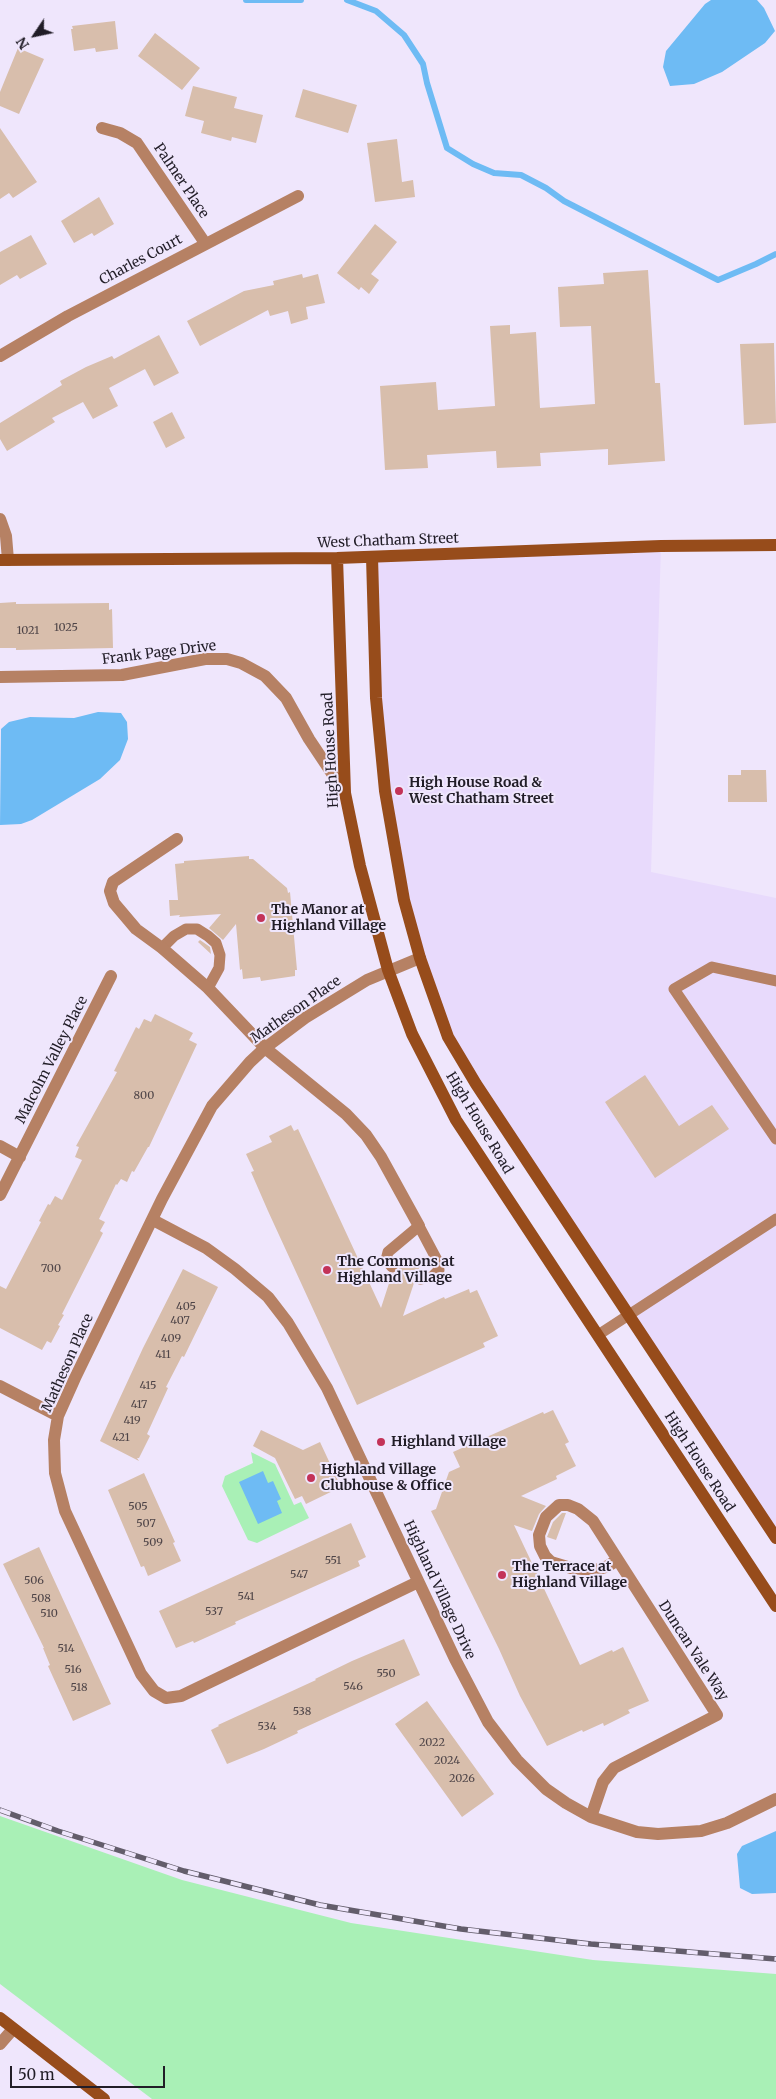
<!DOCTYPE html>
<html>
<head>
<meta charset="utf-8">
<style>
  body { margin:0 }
  #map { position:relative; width:776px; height:2099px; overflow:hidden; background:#efe6fc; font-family:Merriweather,serif }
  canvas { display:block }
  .north { position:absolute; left:10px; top:10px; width:50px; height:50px; -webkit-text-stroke:4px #efe6fc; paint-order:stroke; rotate:236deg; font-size:14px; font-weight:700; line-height:20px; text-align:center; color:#211d27 }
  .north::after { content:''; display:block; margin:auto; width:18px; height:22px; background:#211d27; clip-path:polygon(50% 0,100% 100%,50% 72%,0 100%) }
  .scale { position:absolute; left:10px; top:2066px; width:155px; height:22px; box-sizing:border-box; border:2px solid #211d27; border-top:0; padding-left:6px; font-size:15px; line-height:18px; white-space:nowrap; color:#211d27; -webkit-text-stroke:4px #efe6fc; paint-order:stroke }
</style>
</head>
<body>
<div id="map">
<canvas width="776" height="2099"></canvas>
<div class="north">N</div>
<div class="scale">50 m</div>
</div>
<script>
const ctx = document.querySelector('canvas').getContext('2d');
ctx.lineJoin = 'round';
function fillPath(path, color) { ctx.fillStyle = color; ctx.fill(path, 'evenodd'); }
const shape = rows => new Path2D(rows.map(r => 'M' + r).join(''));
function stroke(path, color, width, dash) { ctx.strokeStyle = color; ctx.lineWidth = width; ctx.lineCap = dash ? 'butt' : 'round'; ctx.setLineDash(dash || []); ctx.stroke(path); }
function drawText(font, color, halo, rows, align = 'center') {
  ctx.font = font + ' Merriweather,serif'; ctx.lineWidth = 4; ctx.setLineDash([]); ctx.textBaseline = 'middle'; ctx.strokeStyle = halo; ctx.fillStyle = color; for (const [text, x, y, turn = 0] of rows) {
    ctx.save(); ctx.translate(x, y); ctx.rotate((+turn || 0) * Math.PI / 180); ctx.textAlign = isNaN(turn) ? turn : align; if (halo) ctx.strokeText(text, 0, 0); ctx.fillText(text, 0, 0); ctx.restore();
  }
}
const built = shape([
  [661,546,651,872,776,898,776,1536,448,1037,433,997,385,791,372,557]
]);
const green = shape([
  [251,1452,275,1464,294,1505,301,1502,309,1518,257,1543,248,1540,222,1486,225,1476,253,1463],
  [0,1816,182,1880,351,1923,593,1960,776,1974,776,2099,152,2099,0,1984]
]);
const water = shape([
  [711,0,757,0,764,8,775,31,765,43,722,72,694,84,670,86,663,67,666,51,705,4],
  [98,712,121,713,127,722,128,739,120,760,100,779,32,820,21,824,0,825,1,729,9,722,30,717,74,718],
  [263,1471,268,1483,273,1481,281,1499,277,1501,282,1513,258,1524,239,1482],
  [776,1831,776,1893,752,1894,740,1888,737,1854,742,1846]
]);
const stream = shape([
  [246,0,301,0],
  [347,0,376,11,404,35,423,64,427,83,447,148,473,164,494,173,521,175,546,188,564,201,718,280,756,264,776,254]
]);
const building = shape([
  [115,21,118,49,96,52,95,48,74,51,71,29,73,29,72,26],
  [155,33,200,68,182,90,138,56],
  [18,48,44,59,19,114,0,106,0,92],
  [193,86,237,97,234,108,263,115,256,143,232,137,231,141,201,133,204,121,185,116],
  [303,89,357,105,348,133,295,117],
  [0,128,37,182,13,198,9,193,0,199],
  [397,139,402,182,413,180,415,197,375,202,367,143],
  [99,197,114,224,94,236,92,233,74,243,61,221],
  [375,224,397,242,371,274,379,280,369,294,361,287,359,290,337,273],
  [31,235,47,264,20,279,17,275,0,285,0,252],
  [648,270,655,383,660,383,665,461,608,465,608,449,540,453,541,466,497,468,496,451,427,455,428,468,385,470,380,386,436,382,438,410,495,406,490,326,510,325,510,334,536,332,540,408,595,404,591,326,560,327,558,287,604,284,603,273],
  [302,274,303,278,318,274,325,303,306,307,308,319,291,324,288,311,270,316,268,310,200,346,187,321,244,291,274,285,273,281],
  [159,335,179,373,154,386,145,369,109,388,118,406,93,419,83,402,52,418,55,422,7,451,0,439,0,423,62,385,60,381,86,367,112,356,114,359],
  [774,343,776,423,744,425,740,344],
  [172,412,185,438,166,448,153,422],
  [16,602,16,604,109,603,109,610,112,609,113,648,16,650,16,648,0,648,0,603],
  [741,770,766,770,767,802,728,802,728,775,741,775],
  [249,856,249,859,253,859,287,888,288,893,290,892,297,970,295,970,295,976,261,981,260,977,243,979,242,969,240,970,236,924,223,940,209,928,221,914,179,917,180,915,170,916,169,900,178,900,175,864,184,863,184,861],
  [200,940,210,947,211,954,198,942],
  [155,1014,193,1033,189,1040,197,1044,149,1147,148,1147,134,1172,132,1171,127,1182,121,1179,117,1185,116,1184,99,1219,105,1222,100,1231,103,1233,62,1314,64,1315,58,1325,60,1326,51,1343,47,1341,42,1350,0,1328,0,1286,6,1289,41,1222,39,1221,48,1204,50,1205,55,1196,62,1200,82,1160,75,1157,79,1147,76,1146,117,1072,114,1071,136,1027,139,1029,144,1019,151,1022],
  [645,1075,679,1126,712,1105,729,1129,655,1178,605,1102],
  [291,1125,294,1131,298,1129,381,1308,392,1274,396,1273,399,1269,398,1258,420,1265,418,1272,413,1277,414,1283,403,1316,444,1297,445,1299,469,1289,470,1293,477,1290,498,1336,483,1343,485,1347,357,1405,268,1211,251,1172,254,1171,246,1154,272,1142,269,1136],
  [183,1269,218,1287,184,1357,182,1356,166,1387,168,1388,147,1434,150,1436,139,1458,137,1458,139,1461,100,1441,143,1348],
  [553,1410,569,1442,565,1444,576,1466,556,1476,557,1479,521,1496,546,1506,539,1514,532,1531,514,1525,580,1665,612,1650,613,1652,623,1647,649,1701,628,1710,630,1713,604,1726,603,1723,583,1732,582,1730,547,1746,520,1696,499,1649,431,1511,436,1509,449,1472,460,1467,453,1452,543,1412,544,1414],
  [261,1430,303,1450,320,1442,341,1487,306,1504,302,1496,295,1499,275,1458,253,1446],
  [144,1473,175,1542,173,1543,181,1561,148,1576,144,1566,141,1567,108,1490],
  [562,1513,566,1513,556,1540,547,1537,553,1522],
  [351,1523,366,1557,358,1561,360,1566,235,1622,236,1624,194,1643,193,1641,176,1648,159,1611],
  [39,1547,111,1704,73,1721,48,1666,50,1665,43,1648,44,1648,3,1564],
  [404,1639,420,1675,297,1731,298,1733,264,1749,227,1764,211,1730,219,1726,218,1725,316,1680,315,1679,352,1661],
  [427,1701,494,1794,462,1817,395,1724]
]);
const lane = shape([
  [162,948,174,936,186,929,197,929,208,936,216,943,220,955,219,968,208,988],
  [776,981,712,967,674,989,776,1139],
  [392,1267,386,1260,388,1252,419,1226,437,1260,439,1270,432,1277,420,1279],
  [598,1335,776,1219]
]);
const street = shape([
  [102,128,120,133,137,143,205,243],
  [0,356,68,316,298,196],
  [0,519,6,536,8,560],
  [0,677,122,675,205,659,227,659,241,663,265,676,286,698,309,739,345,793],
  [177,839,113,882,110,891,114,903,136,929,162,948,208,988,265,1048,346,1114,366,1135,381,1157,419,1226],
  [0,1146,20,1157],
  [0,1195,111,976],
  [153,1220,206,1248,235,1269,268,1297,288,1323,327,1388,455,1659,488,1722,517,1760,546,1789,566,1803,591,1817,637,1832,658,1834,701,1831,727,1823,776,1799],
  [0,1386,58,1416],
  [418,1582,181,1696,166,1698,154,1691,141,1674,65,1511,55,1473,54,1440,58,1416,75,1378,162,1199,212,1106,250,1062,265,1048,305,1018,367,980,420,958],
  [591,1817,603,1782,614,1768,717,1715,593,1521,578,1509,568,1505,559,1505,546,1517,539,1535,540,1546,545,1556,551,1562,571,1568,595,1570,606,1567,616,1561],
  [0,2044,13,2029]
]);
const secondary = shape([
  [372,557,376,698,385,791,404,900,420,958,448,1037,476,1084,776,1538],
  [337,558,345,793,360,866,388,970,412,1034,456,1120,776,1606],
  [0,560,337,558,661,546,776,545],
  [0,2018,104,2099]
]);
const rail = shape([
  [0,1810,58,1831,184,1871,320,1905,461,1929,591,1944,776,1959]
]);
const markers = [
  [399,791,5,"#c33358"],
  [261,918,5,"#c33358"],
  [327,1270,5,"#c33358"],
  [381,1442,5,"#c33358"],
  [311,1478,5,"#c33358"],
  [502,1575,5,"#c33358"]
];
const numberNames = [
  ["1025",66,628],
  ["1021",28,631],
  ["800",144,1096],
  ["700",51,1269],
  ["405",186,1307],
  ["407",180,1321],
  ["409",171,1339],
  ["411",163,1355],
  ["415",148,1386],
  ["417",139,1405],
  ["419",132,1421],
  ["421",121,1438],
  ["505",138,1507],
  ["507",146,1524],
  ["509",153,1543],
  ["551",333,1561],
  ["547",299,1575],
  ["506",34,1581],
  ["541",246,1597],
  ["508",41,1599],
  ["537",214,1612],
  ["510",49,1614],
  ["514",66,1649],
  ["516",73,1670],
  ["550",386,1674],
  ["546",353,1687],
  ["518",79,1688],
  ["538",302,1712],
  ["534",267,1727],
  ["2022",432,1743],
  ["2024",447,1761],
  ["2026",462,1779]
];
const streetNames = [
  ["Palmer Place",181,181,56],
  ["Charles Court",141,260,-28],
  ["West Chatham Street",388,541,-2],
  ["Frank Page Drive",159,653,-7],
  ["High House Road",331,750,-93],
  ["Matheson Place",296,1010,-35],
  ["Malcolm Valley Place",52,1060,-63],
  ["High House Road",479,1123,59],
  ["Matheson Place",68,1363,-66],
  ["High House Road",699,1462,57],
  ["Highland Village Drive",439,1590,65],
  ["Duncan Vale Way",693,1651,57]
];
const poiNames = [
  ["High House Road &",409,783],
  ["West Chatham Street",409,799],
  ["The Manor at",271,910],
  ["Highland Village",271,926],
  ["The Commons at",337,1262],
  ["Highland Village",337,1278],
  ["Highland Village",391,1442],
  ["Highland Village",321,1470],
  ["Clubhouse & Office",321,1486],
  ["The Terrace at",512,1567],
  ["Highland Village",512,1583]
];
fillPath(built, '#e8dafc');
fillPath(green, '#a9f0b6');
fillPath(water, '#6ebbf4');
stroke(stream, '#6ebbf4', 6);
fillPath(building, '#d8beac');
stroke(lane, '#b68164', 11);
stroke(street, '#b68164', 12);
stroke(secondary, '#974c1b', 12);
stroke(rail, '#635d6b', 5.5);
stroke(rail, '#efe6fc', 4, [11]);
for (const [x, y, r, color] of markers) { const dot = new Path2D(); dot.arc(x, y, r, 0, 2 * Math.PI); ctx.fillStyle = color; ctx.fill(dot); stroke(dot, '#efe6fc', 2); }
drawText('11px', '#4f4548', null, numberNames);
drawText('14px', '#211d27', '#efe6fc', streetNames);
drawText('bold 14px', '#211d27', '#efe6fc', poiNames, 'left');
</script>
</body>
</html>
